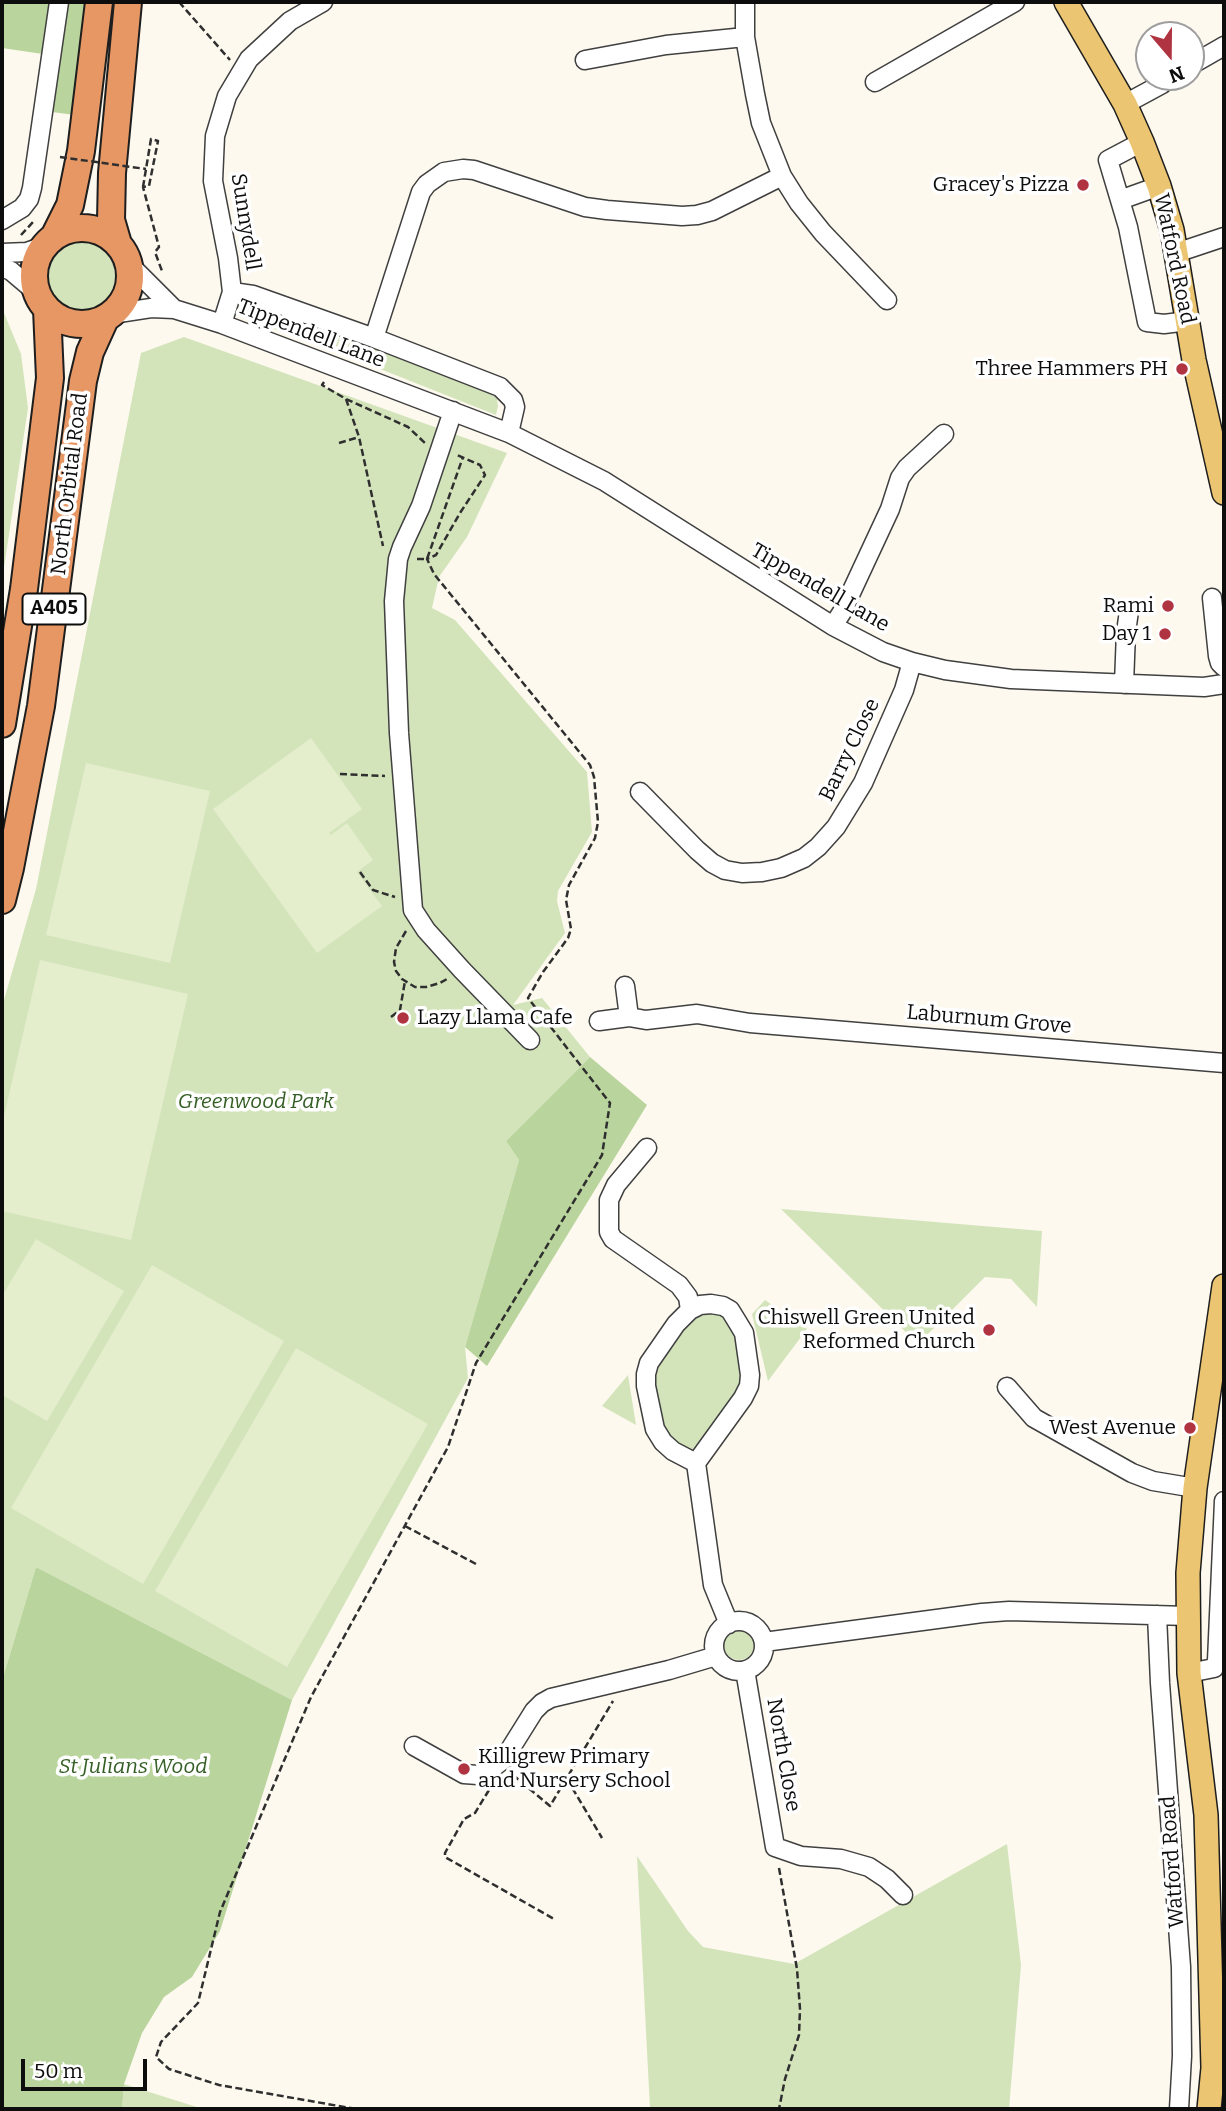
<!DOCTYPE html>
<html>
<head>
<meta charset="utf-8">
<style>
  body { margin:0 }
  #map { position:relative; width:1226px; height:2111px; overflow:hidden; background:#fdf9ee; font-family:Bitter,serif }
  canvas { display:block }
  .frame { position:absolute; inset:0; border:4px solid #0d0d0d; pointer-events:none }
  .north { position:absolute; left:1135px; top:21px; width:70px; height:70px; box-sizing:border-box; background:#fff; border:2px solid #9e9e9e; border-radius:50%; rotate:160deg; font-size:19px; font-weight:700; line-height:28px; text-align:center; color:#0d0d0d }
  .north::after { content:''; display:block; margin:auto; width:24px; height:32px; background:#af3341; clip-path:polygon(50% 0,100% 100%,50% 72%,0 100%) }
  .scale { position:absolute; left:21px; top:2059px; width:126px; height:32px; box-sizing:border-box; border:4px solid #0d0d0d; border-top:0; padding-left:9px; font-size:21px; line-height:24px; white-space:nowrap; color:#0d0d0d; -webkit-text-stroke:5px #fff; paint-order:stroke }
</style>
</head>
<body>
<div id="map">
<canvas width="1226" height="2111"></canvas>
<div class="frame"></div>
<div class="north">N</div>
<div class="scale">50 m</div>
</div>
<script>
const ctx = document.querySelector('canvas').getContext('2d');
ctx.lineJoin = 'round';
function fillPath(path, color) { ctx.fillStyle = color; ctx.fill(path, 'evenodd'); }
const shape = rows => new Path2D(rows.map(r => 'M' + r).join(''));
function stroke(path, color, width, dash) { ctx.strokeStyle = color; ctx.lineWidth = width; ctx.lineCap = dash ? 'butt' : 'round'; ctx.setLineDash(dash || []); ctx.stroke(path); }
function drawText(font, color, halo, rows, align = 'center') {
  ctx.font = font + ' Bitter,serif'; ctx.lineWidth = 7; ctx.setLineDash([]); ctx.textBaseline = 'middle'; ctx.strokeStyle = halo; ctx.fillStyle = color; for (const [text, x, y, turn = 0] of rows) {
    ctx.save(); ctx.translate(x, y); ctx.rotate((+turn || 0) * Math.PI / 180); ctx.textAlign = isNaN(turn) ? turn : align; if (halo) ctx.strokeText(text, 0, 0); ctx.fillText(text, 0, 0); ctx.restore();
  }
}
const green = shape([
  '47 276a34 34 0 1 1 68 0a34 34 0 1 1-68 0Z',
  [247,303,259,304,341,335,336,351,258,323,240,312,241,307],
  [2,308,21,354,28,408,2,581],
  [184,337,507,453,467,537,439,577,432,608,455,620,587,772,592,832,558,891,557,901,565,933,513,1005,542,998,590,1057,506,1141,519,1160,465,1347,468,1378,292,1700,36,1567,2,1681,2,1007,36,889,141,353],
  [350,338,481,387,491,393,497,399,498,406,496,415,345,355],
  [781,1209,1042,1231,1037,1307,1011,1279,985,1277,918,1344],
  [765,1300,807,1329,768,1381,752,1314],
  [712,1313,719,1315,726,1320,737,1339,743,1358,740,1387,703,1442,696,1448,687,1450,678,1447,663,1428,653,1376,658,1360,688,1322,697,1317],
  [628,1375,636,1425,602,1406],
  '724 1645a15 15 0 1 1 30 0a15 15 0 1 1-30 0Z',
  [1007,1844,1021,1965,1009,2109,650,2109,637,1856,688,1931,703,1947,794,1964],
  [124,2084,203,2109,122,2109]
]);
const forest = shape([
  [2,2,52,2,43,54,2,48],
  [66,2,91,2,75,115,52,112],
  [590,1057,647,1105,487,1366,465,1347,519,1160,506,1141],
  [36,1567,292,1700,220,1931,192,1977,164,1997,142,2033,124,2084,122,2109,2,2109,2,1681]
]);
const pitch = shape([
  [311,738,362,809,329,833,331,835,347,823,373,860,357,872,382,906,317,953,213,809],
  [86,763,210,791,170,963,46,935],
  [40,960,188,994,131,1240,2,1211,2,1125],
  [36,1239,124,1291,47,1421,2,1395,2,1296],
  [152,1265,284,1341,143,1584,11,1508],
  [296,1348,428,1424,287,1667,155,1591]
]);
const path = shape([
  [179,2,230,60],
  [143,187,151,139,158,141,149,186,143,187,159,247,155,252,162,271],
  [21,235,33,222],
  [324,382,322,385,346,399,408,427,425,443],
  [346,399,359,437,383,546],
  [339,443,359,437],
  [417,559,427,559,463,457],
  [340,774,385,776],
  [360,872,373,890,395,897],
  [406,931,396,948,394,962,396,971,402,979,415,987,426,987,440,983,447,979],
  [391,1017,400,1010,405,981],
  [405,1526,476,1564],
  [513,1775,550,1806,613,1701],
  [567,1779,602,1838],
  [489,1790,475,1813,464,1819,445,1853,445,1857,554,1919],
  [779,1868,797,1969,800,2009,799,2035,785,2079,779,2109],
  [356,2109,219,2085,169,2069,156,2057,161,2042,198,2003,220,1912,311,1697,448,1447,476,1363,602,1155,610,1103,528,998,543,972,568,938,571,929,566,900,569,885,595,838,598,822,594,777,590,765,434,574,427,559,436,555,460,513,485,475,480,465,457,455]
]);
const minor = shape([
  [745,2,745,37,755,94,761,123,782,176,799,203,823,233,887,300],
  [585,60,666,45,745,37],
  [1191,65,1224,46],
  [875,82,1015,2],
  [1125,104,1162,84,1170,77],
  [1142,142,1108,160,1128,227,1147,322,1164,324,1188,321],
  [1120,200,1159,186],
  [2,220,22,208,29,199,32,188,59,2],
  [2,253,27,252,44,246],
  [1176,253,1224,237],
  [128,263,174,309],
  [2,267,11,271,37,293],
  [232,292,253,295,374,338,500,387,513,400,515,407,509,433],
  [112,314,151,308,174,309,222,324,509,433,604,481,833,626,883,652,912,662,945,670,1011,679,1204,687,1224,684],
  [222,324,232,292,228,258,213,181,215,136,227,96,249,59,290,21,323,2],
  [374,338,421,192,427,184,444,172,463,169,474,170,585,207,607,210,682,216,697,215,712,211,782,176],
  [453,411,421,506,402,547,398,559,394,601,399,733,413,910,426,930,462,970,530,1040],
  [1212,598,1218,656,1220,663,1224,667],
  [833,626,842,612,890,509,900,478,907,468,944,434],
  [1124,684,1126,632,1129,611],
  [640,792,697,850,712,863,725,870,742,873,762,872,781,868,804,858,818,847,836,827,863,783,904,690,912,662],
  [625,986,629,1017],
  [599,1021,629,1017,646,1020,697,1014,750,1023,1224,1063],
  [647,1148,616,1185,609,1200,609,1232,613,1239,679,1285,688,1297,690,1310],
  [1007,1387,1034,1418,1132,1473,1153,1481,1195,1488],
  [696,1463,673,1451,663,1442,655,1429,646,1386,646,1374,649,1363,676,1324,690,1310,700,1305,711,1304,723,1306,730,1310,738,1323,744,1333,750,1375,749,1386,743,1398,696,1463,713,1585,729,1624],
  [1157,1615,1160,1683,1181,1967,1182,2056,1179,2109],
  '714 1646a25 25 0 1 1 50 0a25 25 0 1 1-50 0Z',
  [764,1642,982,1613,1009,1611,1188,1616],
  [745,1670,775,1847,801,1856,841,1859,869,1867,887,1879,903,1895],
  [1189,1673,1214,1668,1217,1661,1224,1501],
  [414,1746,464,1774,478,1775,491,1769,504,1759,534,1711,542,1703,551,1698,669,1670,716,1656]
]);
const major = shape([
  [1066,2,1125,104,1142,142,1159,186,1172,230,1194,360,1224,493],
  [1209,2109,1213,2068,1206,1815,1189,1673,1188,1573,1195,1488,1224,1286]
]);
const highway = shape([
  '34 276a48 48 0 1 1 96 0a48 48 0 1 1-96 0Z',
  [54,237,70,205,81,151,99,2],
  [118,244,111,220,112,173,128,2],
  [2,724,24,589,50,378,47,309],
  [2,900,10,868,41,706,83,381,90,352,105,319]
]);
const pathBridge = shape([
  [60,157,146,169]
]);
const markers = [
  [1083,185,7,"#af3341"],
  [1182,369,7,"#af3341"],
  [1168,606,7,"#af3341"],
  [1165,634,7,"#af3341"],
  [403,1018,7,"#af3341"],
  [989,1330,7,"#af3341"],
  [1190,1428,7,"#af3341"],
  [464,1769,7,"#af3341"]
];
const shields = [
  [54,609,63]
];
const shieldNames = [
  ["A405",54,609]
];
const poiNames = [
  ["Gracey's Pizza",1069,185],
  ["Three Hammers PH",1168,369],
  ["Rami",1154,606],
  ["Day 1",1151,634],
  ["Lazy Llama Cafe",417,1018,"left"],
  ["Chiswell Green United",975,1318],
  ["Reformed Church",975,1342],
  ["West Avenue",1176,1428],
  ["Killigrew Primary",478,1757,"left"],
  ["and Nursery School",478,1781,"left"]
];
const streetNames = [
  ["Sunnydell",245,222,81],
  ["Watford Road",1174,259,78],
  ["Tippendell Lane",311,334,21],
  ["North Orbital Road",70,484,-83],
  ["Tippendell Lane",820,588,30],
  ["Barry Close",850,750,-64],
  ["Laburnum Grove",989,1020,5],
  ["North Close",783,1755,80],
  ["Watford Road",1173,1862,-94]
];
const parkNames = [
  ["Greenwood Park",256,1102],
  ["St Julians Wood",133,1767]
];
fillPath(green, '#d3e4bb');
fillPath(forest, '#b9d49c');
fillPath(pitch, '#e4edcc');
stroke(minor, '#404040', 21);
stroke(major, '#1e1e1e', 26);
stroke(highway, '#1e1e1e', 30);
stroke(path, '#2f2f2f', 2.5, [7, 3.5]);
stroke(minor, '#fff', 18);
stroke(major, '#ebc571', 23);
stroke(highway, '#e69764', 26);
stroke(pathBridge, '#2f2f2f', 2.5, [7, 3.5]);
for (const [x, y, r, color] of markers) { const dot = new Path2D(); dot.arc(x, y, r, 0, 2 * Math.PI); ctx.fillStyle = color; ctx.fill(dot); stroke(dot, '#fff', 2.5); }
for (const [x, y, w] of shields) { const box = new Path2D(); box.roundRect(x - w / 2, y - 15.5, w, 31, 5); ctx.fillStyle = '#fff'; ctx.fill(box); stroke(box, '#0d0d0d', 2); }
drawText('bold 19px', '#0d0d0d', null, shieldNames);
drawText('21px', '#0d0d0d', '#fff', poiNames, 'right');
drawText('21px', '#0d0d0d', '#fff', streetNames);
drawText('italic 21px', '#345e24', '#fff', parkNames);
</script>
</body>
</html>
